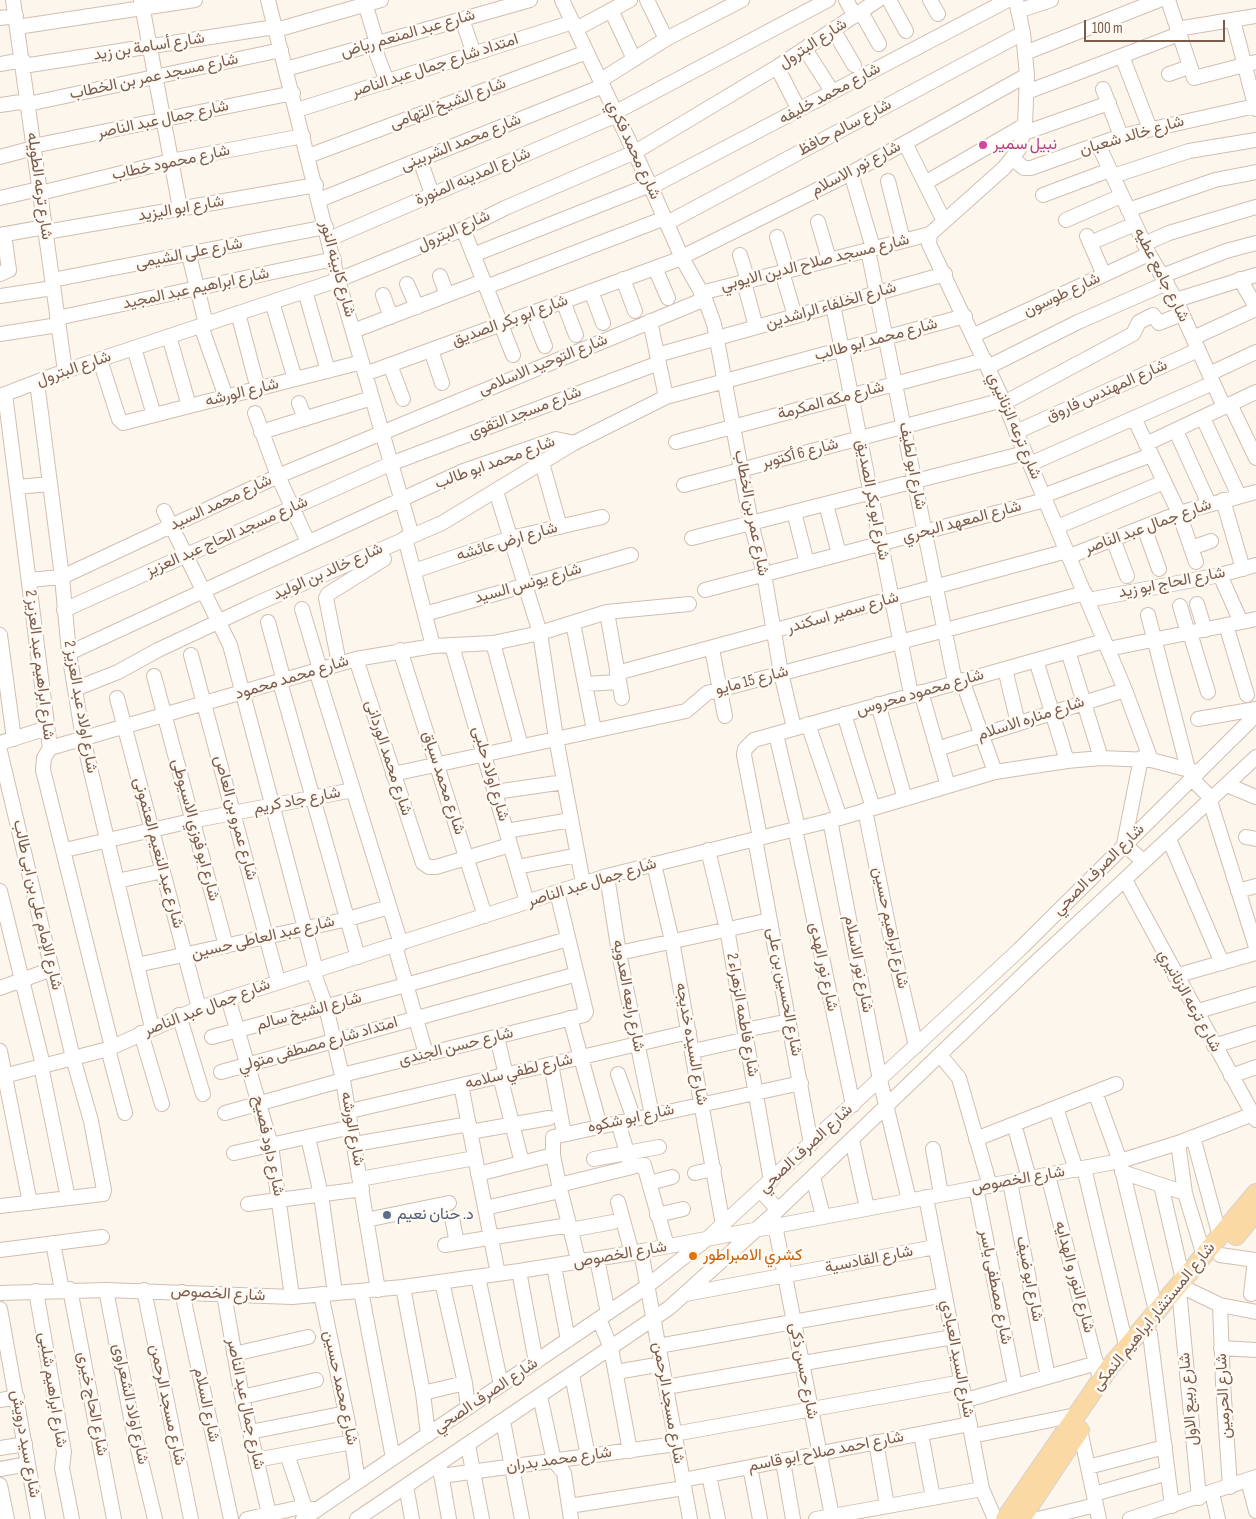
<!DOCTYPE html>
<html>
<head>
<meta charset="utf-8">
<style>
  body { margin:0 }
  #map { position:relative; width:1256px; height:1519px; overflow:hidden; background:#fdf6ec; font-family:"Sofia Sans Condensed",sans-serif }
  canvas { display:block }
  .scale { position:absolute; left:1084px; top:20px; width:141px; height:22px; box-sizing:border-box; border:2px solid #7a5c4d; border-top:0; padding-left:6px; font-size:15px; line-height:18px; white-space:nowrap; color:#7a5c4d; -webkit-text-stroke:4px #fffaf3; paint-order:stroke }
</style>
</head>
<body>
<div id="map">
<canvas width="1256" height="1519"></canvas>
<div class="scale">100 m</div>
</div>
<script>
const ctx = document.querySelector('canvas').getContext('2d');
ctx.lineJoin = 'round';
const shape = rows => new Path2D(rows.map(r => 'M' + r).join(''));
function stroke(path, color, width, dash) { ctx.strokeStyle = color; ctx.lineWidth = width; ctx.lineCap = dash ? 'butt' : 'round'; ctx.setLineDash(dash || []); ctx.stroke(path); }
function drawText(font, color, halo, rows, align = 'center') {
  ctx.font = font + ' "Sofia Sans Condensed",Vazirmatn,sans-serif'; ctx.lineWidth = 5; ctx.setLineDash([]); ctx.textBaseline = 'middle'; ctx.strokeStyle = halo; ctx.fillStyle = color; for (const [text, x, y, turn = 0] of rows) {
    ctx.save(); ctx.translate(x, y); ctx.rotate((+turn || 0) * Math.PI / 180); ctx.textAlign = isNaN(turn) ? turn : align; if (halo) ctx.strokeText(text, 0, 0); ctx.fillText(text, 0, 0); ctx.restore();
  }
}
const minor = shape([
  [13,0,65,371],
  [141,0,180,208],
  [268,0,338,280,412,536],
  [364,0,377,43],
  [562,0,650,185,682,258,705,299,714,324,751,523,764,574,781,673,794,728],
  [647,0,666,39],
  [846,0,855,16],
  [889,0,906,31],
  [930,0,938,14],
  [1016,0,1023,33,1027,75,1025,125,1019,149,1004,168,930,234,929,244,1003,400,1125,690,1151,760],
  [1168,0,1194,78,1256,62],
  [611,10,634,59],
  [1018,11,1051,0],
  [861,12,879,44],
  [0,18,16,16],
  [462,19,474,54],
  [1233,20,1256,109],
  [17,27,195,0],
  [576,29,630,0],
  [1177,29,1256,16],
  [276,30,381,0],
  [834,31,854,65],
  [373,44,387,82],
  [805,49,828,85],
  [1025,53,1159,0],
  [1122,56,1150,129],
  [0,64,23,60],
  [23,66,275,27],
  [777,67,799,110],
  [286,69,530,0],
  [1169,74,1189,67],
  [601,80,666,39,742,0],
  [1103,89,1121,136],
  [1027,92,1179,34],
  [28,104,281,50],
  [0,105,27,101],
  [297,110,573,22],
  [616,112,828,0],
  [1024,133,1109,103],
  [905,143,944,221],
  [1098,144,1149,254,1176,300,1224,407],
  [33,146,293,93],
  [308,156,587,52],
  [0,157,33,148],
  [1013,159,1024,168,1031,168,1121,136,1255,106],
  [420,160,432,194],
  [851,173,873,248],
  [1113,176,1189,151,1256,140],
  [888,181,903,240],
  [925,183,1025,125],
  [651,187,1008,0],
  [40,193,171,161,303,136],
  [1043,195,1110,170],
  [0,198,39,189],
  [319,200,603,86],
  [1128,210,1215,180,1256,172],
  [1066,220,1121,196],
  [818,222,829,259],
  [667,223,1023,33],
  [463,229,513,355],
  [46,232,316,185],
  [0,235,45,227],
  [1087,236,1104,275],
  [777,237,787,270],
  [329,239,617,115],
  [1090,243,1135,224],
  [1144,244,1169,233,1256,207],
  [868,250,955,682],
  [189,255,206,324],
  [473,255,650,185],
  [740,255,748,281],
  [682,257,851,173,1027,75],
  [655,268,668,298],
  [782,272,795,316],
  [0,274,9,270,4,234],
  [440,276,447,295],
  [1162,276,1226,251,1256,243],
  [623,279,635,311],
  [1240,279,1256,307],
  [52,280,326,227],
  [744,282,756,327],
  [407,284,417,307],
  [486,287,665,218],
  [305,291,328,371],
  [591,291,603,323],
  [701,293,930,234],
  [383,295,391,317],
  [0,296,53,288],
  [1176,300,1256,275],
  [563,301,576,335],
  [272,302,295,379],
  [833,305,911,694],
  [238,313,258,389],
  [532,313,545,346],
  [57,318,334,259],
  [650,321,666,397],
  [201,326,226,397],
  [353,331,484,281],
  [0,334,58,325],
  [974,335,1149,254],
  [169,336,189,406],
  [1193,338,1256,309],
  [134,348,154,415],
  [431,350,442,383],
  [657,355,945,274],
  [100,360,119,419,123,423,362,362],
  [390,365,403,399],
  [988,367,1078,322,1167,283],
  [365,374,682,258],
  [1209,374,1256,352],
  [37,382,62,577,69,653,83,738,152,1028],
  [5,394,50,748,44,758,43,770,112,1047],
  [0,396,65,371,338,280,463,229,505,208,635,152,777,67,878,0],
  [299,403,305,419],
  [1004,403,1133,334,1139,322,1153,315,1159,323,1182,314],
  [1230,404,1256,458],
  [255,413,278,476,308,542],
  [1134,418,1179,513,1196,562],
  [1203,418,1239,496],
  [1176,431,1209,504],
  [261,432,372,398],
  [1016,432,1198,350],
  [676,442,985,360],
  [1146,444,1256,392],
  [542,463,560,527],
  [1030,464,1213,383],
  [684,485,1003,400],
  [17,487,50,484],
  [496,491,540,633,556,738,583,883],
  [1043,496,1151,455],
  [1223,500,1243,569],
  [826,504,839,554],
  [164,511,230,645,316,970],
  [794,512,807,563],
  [1057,527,1164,482],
  [1144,527,1159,569],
  [405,538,433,646],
  [692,538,1025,453],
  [1113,539,1127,576],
  [1191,548,1211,541],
  [1070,556,1179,513,1256,492],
  [414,571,511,538,602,517],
  [1220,575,1241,622],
  [29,580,62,577,278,476,705,299],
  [705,590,1045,500],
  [1088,600,1220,575,1256,565],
  [1197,604,1205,630],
  [1180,606,1188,633],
  [302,609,320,669],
  [64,610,390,464,659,363],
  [607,612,622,698],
  [425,614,631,555],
  [1148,615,1188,769],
  [268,622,284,681],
  [573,623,594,730],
  [1226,625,1247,695],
  [1190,633,1208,692],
  [0,635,14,739],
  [493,643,521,746],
  [452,646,527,902],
  [712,649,725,716],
  [1108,649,1256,619],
  [400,650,485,916],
  [1068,651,1101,758],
  [69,653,463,471,556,439,574,443,666,397,965,316],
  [191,655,278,981],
  [356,659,423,863,429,867,436,867,510,845],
  [1036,660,1067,761],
  [339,663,326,598,328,594,384,559],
  [1005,669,1018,723],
  [316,670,401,944],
  [617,673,1067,551],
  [154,676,226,946],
  [962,680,995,772],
  [280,682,358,957],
  [585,684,619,682],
  [75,689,118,672,158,650,256,604,442,523,574,443],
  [921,692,948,786],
  [117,698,199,1008],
  [878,704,905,799],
  [844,714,873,808],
  [1198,719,1256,709],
  [808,724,840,818],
  [776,734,798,828],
  [0,743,47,728],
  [50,748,356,659,433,646,493,643,540,633,607,612,689,604],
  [937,749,1125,690],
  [0,751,73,1058,91,1121,104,1190,103,1194,0,1206],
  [1141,758,1124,844,1144,862],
  [393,774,686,711,707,693,1085,593],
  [1191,778,1212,799],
  [1227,785,1256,797],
  [495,792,564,782],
  [1210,801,1256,947],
  [865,810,893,949,916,1046],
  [830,820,880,1080,909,1200],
  [795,829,853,1105],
  [506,831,571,820],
  [1246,837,1256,839],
  [760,838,744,755,745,749,754,740,1104,641],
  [755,839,811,1144],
  [1169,839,1222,963],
  [65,850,191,821,353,790],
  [708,850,727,929,771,1181],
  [654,864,672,941,723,1225],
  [517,867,578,855],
  [607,876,619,953,652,1115],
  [1125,880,1256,1120],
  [117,881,163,871],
  [0,891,43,1065],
  [1238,891,1256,886],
  [395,946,426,1054],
  [619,953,770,920],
  [137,965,348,919,389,907],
  [313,971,326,1007,343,1080,378,1290],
  [1175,976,1256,953],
  [0,988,52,969],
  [228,998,271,1145,292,1297],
  [1195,1012,1256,994],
  [179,1015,203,1094],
  [570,1018,600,1126],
  [745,1030,789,1021],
  [141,1033,162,1104],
  [212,1037,406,985,568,939],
  [497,1037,506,1075],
  [1214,1046,1256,1033],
  [108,1049,125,1113],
  [0,1051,30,1203],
  [693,1051,747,1039],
  [940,1055,959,1078,990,1186],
  [551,1064,564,1134],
  [41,1066,68,1198],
  [221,1072,577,974],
  [618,1074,634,1119],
  [342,1075,584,1015,586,1012,557,892],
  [500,1076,522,1163],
  [1231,1076,1256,1067],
  [0,1077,108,1049,199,1008,607,876,840,818,995,772,1067,761,1101,758,1151,760,1197,772],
  [461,1085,498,1274],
  [1095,1092,1120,1161,1156,1311],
  [1056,1108,1076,1170],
  [350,1111,689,1032],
  [225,1113,343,1080],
  [618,1122,631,1166,644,1165,667,1246],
  [1014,1124,1029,1178],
  [470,1132,549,1118],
  [308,1137,321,1195,335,1293],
  [1193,1137,1220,1237],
  [976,1139,1116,1084],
  [852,1140,867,1208],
  [1178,1143,1185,1193,1204,1256],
  [355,1144,469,1124],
  [933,1149,941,1194],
  [234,1153,352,1127],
  [594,1159,659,1147],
  [1084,1168,1126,1345],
  [1122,1172,1185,1193],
  [695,1173,714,1169],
  [478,1174,553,1155],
  [1048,1175,1100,1379],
  [813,1177,823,1216],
  [360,1179,475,1158],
  [1010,1182,1048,1377],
  [649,1183,672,1177],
  [559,1185,632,1167],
  [1161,1185,1183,1280],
  [976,1188,1015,1386],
  [761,1191,778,1210],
  [926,1197,982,1489,995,1519],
  [618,1202,632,1253],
  [248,1204,362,1189],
  [485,1208,560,1191],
  [657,1215,683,1209],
  [452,1218,457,1243],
  [366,1220,449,1203],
  [775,1225,832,1516],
  [570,1230,613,1222],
  [53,1243,62,1290],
  [445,1245,569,1225],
  [0,1250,102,1237],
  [641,1251,690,1519],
  [1220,1255,1256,1260],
  [597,1259,608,1313],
  [579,1263,559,1185,553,1155,553,1137,801,1083],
  [554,1266,568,1340],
  [519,1271,536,1362],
  [478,1277,501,1385],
  [442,1282,465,1383,468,1408],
  [403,1287,423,1393,428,1435],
  [70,1289,114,1519],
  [106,1290,133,1428,155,1519],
  [144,1290,191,1519],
  [1189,1290,1220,1305,1256,1312],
  [36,1291,64,1452,62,1468,72,1519],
  [361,1291,393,1458],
  [182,1292,231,1519],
  [0,1293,106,1290,292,1297,403,1287,519,1271,632,1253,1120,1161,1178,1143,1256,1113],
  [224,1294,242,1397,269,1514],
  [321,1294,352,1442,358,1482],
  [686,1294,935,1247],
  [1251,1294,1255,1260],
  [1180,1300,1199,1498],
  [1220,1305,1223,1383,1230,1487],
  [0,1309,38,1519],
  [599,1319,611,1348,630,1451],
  [1150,1334,1172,1506],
  [658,1346,945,1295],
  [1221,1348,1256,1350],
  [234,1354,308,1337],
  [616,1372,662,1364],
  [572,1375,588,1456],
  [666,1387,953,1337],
  [423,1393,465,1383],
  [540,1396,554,1461,564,1473,571,1519],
  [242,1397,316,1380],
  [0,1400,17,1397],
  [966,1400,1097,1363],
  [503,1421,522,1519],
  [1080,1430,1099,1519],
  [250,1432,346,1413],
  [674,1434,962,1382],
  [921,1434,933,1498],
  [972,1436,1076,1415],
  [876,1442,887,1506],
  [468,1445,482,1519],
  [0,1448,25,1444],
  [287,1454,305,1508],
  [256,1460,352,1442],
  [783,1461,793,1519],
  [750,1467,760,1519],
  [1088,1467,1165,1447],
  [440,1468,449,1519],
  [0,1469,28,1464],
  [709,1475,718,1519],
  [441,1476,676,1444],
  [683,1480,970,1424],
  [1248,1480,1256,1511],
  [0,1485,7,1519],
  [406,1486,412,1519],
  [1212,1493,1218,1519],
  [1094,1494,1168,1473],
  [569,1506,684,1488],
  [247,1519,297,1508,318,1509],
  [303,1519,646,1287,708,1238,1019,950,1256,715],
  [357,1519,669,1308,778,1210,1033,965,1256,757],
  [816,1519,982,1489],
  [1038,1519,1096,1505],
  [1130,1519,1256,1477]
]);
const major = shape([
  [1236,1236,1256,1212],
  [1005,1519,1109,1368,1256,1193],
  [1021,1519,1080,1430]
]);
const markers = [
  [983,145,5,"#d1479c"],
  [387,1215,5,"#5c6f8a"],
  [693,1256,5,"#e8710a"]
];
const streetNames = [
  ["شارع عبد المنعم رياض",408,34,-16],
  ["شارع البترول",813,44,-33],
  ["شارع أسامة بن زيد",149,47,-9],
  ["امتداد شارع جمال عبد الناصر",435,66,-18],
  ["شارع مسجد عمر بن الخطاب",154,77,-12],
  ["شارع محمد خليفه",830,94,-28],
  ["شارع الشيخ التهامى",448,104,-20],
  ["شارع جمال عبد الناصر",163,120,-12],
  ["شارع سالم حافظ",845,128,-28],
  ["شارع خالد شعبان",1132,136,-16],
  ["شارع محمد الشربينى",461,143,-22],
  ["شارع محمد فكري",633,150,65],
  ["شارع محمود خطاب",171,163,-12],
  ["شارع نور الاسلام",856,169,-28],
  ["شارع المدينه المنورة",473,177,-23],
  ["شارع ترعه الطويله",39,186,82],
  ["شارع ابو اليزيد",181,209,-10],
  ["شارع البترول",454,231,-24],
  ["شارع على الشيمى",189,254,-11],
  ["شارع مسجد صلاح الدين الايوبي",815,263,-14],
  ["شارع كابينه النور",337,269,75],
  ["شارع جامع عطيه",1161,275,63],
  ["شارع ابراهيم عبد المجيد",196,289,-12],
  ["شارع طوسون",1062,295,-25],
  ["شارع الخلفاء الراشدين",831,306,-16],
  ["شارع ابو بكر الصديق",510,321,-20],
  ["شارع محمد ابو طالب",876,340,-15],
  ["شارع التوحيد الاسلامى",543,365,-22],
  ["شارع البترول",74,369,-19],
  ["شارع المهندس فاروق",1107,391,-24],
  ["شارع الورشه",242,393,-14],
  ["شارع مكه المكرمة",831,401,-15],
  ["شارع مسجد التقوى",525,413,-21],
  ["شارع ترعه الزنانيري",1014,426,67],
  ["شارع 6 أكتوبر",800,454,-15],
  ["شارع محمد ابو طالب",495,463,-20],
  ["شارع ابو لطيف",912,466,79],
  ["شارع ابو بكر الصديق",872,500,79],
  ["شارع محمد السيد",221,503,-25],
  ["شارع عمر بن الخطاب",751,513,79],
  ["شارع المعهد البحري",962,522,-15],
  ["شارع جمال عبد الناصر",1148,527,-20],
  ["شارع مسجد الحاج عبد العزيز",227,537,-24],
  ["شارع ارض عائشه",507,542,-16],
  ["شارع خالد بن الوليد",328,572,-24],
  ["شارع الحاج ابو زيد",1172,583,-11],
  ["شارع يونس السيد",528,584,-16],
  ["شارع سمير اسكندر",843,613,-16],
  ["شارع ابراهيم عبد العزيز 2",39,665,83],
  ["شارع محمد محمود",292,678,-17],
  ["شارع 15 مايو",752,681,-15],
  ["شارع محمود محروس",920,693,-16],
  ["شارع اولاد عبد العزيز 2",80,707,80],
  ["شارع مناره الاسلام",1031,719,-18],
  ["شارع محمد الوردانى",388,758,72],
  ["شارع اولاد حلبى",490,774,74],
  ["شارع محمد سباق",443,783,72],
  ["شارع جاد كريم",297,801,-11],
  ["شارع عمرو بن العاص",235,818,75],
  ["شارع ابو فوزي الاسيوطى",195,830,75],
  ["شارع عبد النعيم العتمونى",158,853,75],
  ["شارع الصرف الصحي",1099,870,-45],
  ["شارع جمال عبد الناصر",592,883,-17],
  ["شارع الإمام على بن ابى طالب",37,905,77],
  ["شارع ابراهيم حسين",890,928,78],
  ["شارع عبد العاطى حسين",263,938,-13],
  ["شارع نور الاسلام",858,964,79],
  ["شارع نور الهدى",823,967,78],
  ["شارع الحسين بن على",784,992,79],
  ["شارع رابعه العدويه",628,996,79],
  ["شارع ترعه الزنانيري",1189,1001,61],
  ["شارع جمال عبد الناصر",207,1008,-21],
  ["شارع الشيخ سالم",309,1012,-15],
  ["شارع فاطمه الزهراء 2",742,1015,80],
  ["شارع السيده خديجه",691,1044,80],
  ["امتداد شارع مصطفى متولي",318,1045,-16],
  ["شارع حسن الجندى",456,1047,-14],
  ["شارع لطفي سلامه",519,1072,-13],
  ["شارع ابو شكوه",631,1119,-12],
  ["شارع الورشه",352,1129,80],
  ["شارع داود فصيح",268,1146,78],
  ["شارع الصرف الصحي",806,1149,-43],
  ["شارع الخصوص",1018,1180,-10],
  ["شارع الخصوص",620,1255,-10],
  ["شارع القادسية",869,1260,-11],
  ["شارع النور و الهدايه",1074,1277,75],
  ["شارع ابو ضيف",1029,1279,79],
  ["شارع مصطفى ياسر",995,1287,79],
  ["شارع الخصوص",218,1294,3],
  ["شارع المستشار ابراهيم النمكى",1154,1317,-51],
  ["شارع السيد العبادي",957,1359,79],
  ["شارع حسن ذكى",803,1371,79],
  ["شارع محمد حسين",340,1388,78],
  ["شارع ابراهيم شلبى",52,1390,81],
  ["شارع الصرف الصحي",486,1396,-34],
  ["شارع الحرمين",1224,1396,-93],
  ["شارع ربيع الاول",1189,1399,-95],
  ["شارع مسجد الرحمن",668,1403,80],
  ["شارع الحاج خيرى",92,1404,79],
  ["شارع اولاد الشعراوى",130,1404,78],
  ["شارع جمال عبد الناصر",245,1404,78],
  ["شارع مسجد الرحمن",167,1405,78],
  ["شارع السلام",206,1405,78],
  ["شارع سيد درويش",25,1444,80],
  ["شارع احمد صلاح ابو قاسم",826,1452,-11],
  ["شارع محمد بدران",559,1460,-8]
];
const hotelNames = [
  ["نبيل سمير",993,145]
];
const serviceNames = [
  ["د. حنان نعيم",397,1215]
];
const foodNames = [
  ["كشري الامبراطور",703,1256]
];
stroke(minor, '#d1beb0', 16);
stroke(major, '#dad1cd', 20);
stroke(minor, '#fff', 14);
stroke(major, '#fbd9a5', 18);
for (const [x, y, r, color] of markers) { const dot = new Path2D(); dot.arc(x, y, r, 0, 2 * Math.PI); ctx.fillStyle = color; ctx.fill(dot); stroke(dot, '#fffaf3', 2); }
drawText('16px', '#7a5c4d', '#fffaf3', streetNames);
drawText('16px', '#b23c85', '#fffaf3', hotelNames, 'left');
drawText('16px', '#4e5e75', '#fffaf3', serviceNames, 'left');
drawText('16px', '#c56008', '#fffaf3', foodNames, 'left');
</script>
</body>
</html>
